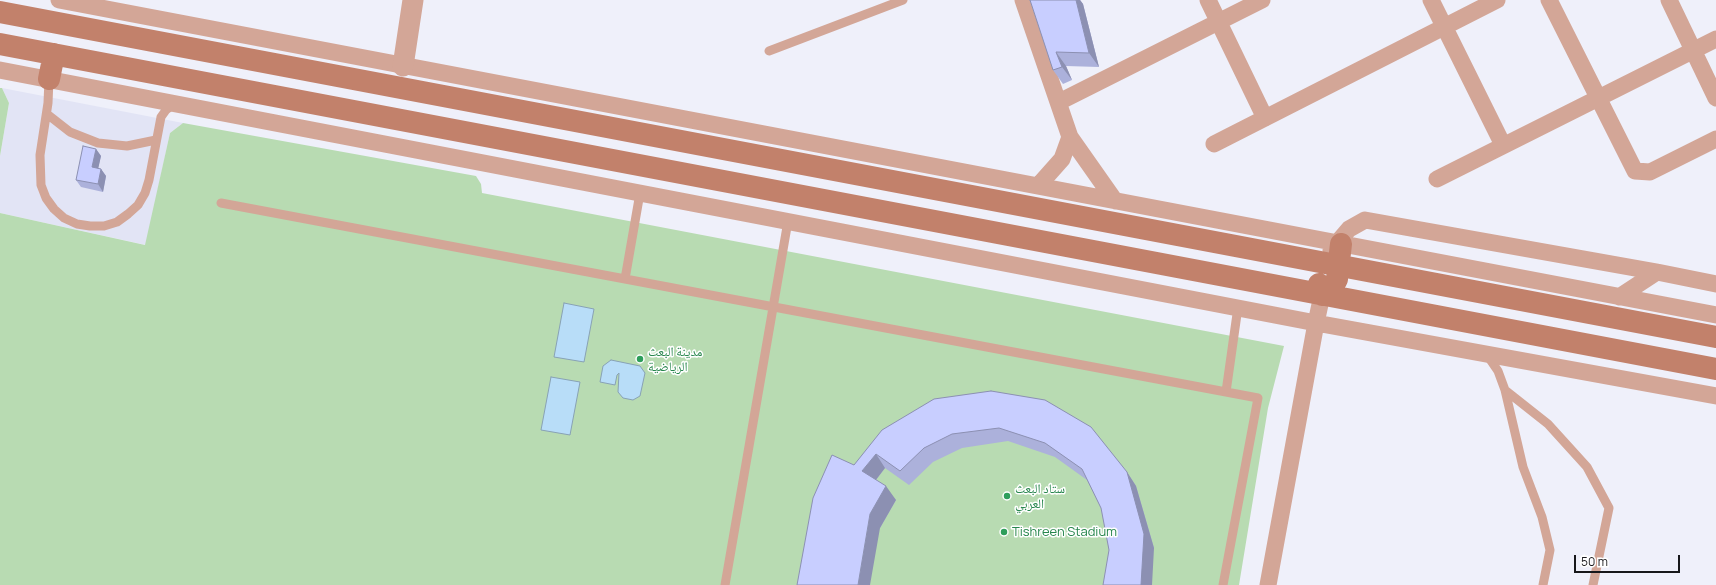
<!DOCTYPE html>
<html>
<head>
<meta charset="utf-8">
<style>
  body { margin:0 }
  #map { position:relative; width:1716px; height:585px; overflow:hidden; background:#eff0fa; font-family:Manrope,sans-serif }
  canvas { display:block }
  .scale { position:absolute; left:1574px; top:555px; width:106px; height:18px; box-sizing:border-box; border:2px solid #17171a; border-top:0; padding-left:5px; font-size:12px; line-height:14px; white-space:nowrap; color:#17171a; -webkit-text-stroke:3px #fff; paint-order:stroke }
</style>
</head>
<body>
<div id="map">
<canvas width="1716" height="585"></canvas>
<div class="scale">50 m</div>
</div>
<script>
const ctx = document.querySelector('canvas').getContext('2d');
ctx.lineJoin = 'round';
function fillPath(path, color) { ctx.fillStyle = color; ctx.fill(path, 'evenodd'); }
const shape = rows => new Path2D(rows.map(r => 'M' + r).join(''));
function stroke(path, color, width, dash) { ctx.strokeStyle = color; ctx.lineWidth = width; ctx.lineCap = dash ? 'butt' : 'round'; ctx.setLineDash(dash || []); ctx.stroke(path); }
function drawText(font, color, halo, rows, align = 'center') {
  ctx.font = font + ' Manrope,"Noto Naskh Arabic",sans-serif'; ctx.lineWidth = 3; ctx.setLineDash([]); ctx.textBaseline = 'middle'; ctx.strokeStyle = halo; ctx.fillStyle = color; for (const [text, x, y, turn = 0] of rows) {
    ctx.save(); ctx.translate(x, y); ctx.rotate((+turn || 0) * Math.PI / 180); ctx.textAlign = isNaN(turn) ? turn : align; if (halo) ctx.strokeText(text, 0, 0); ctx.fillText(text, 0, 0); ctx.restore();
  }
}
const built = shape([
  [2,88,183,123,170,133,146,245,0,213,0,156,9,103]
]);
const green = shape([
  [0,88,2,88,9,103,0,156],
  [183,123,476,176,481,184,482,193,1284,346,1268,408,1239,585,0,585,0,213,145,245,170,133]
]);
const water = shape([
  [564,303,594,309,584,362,554,357,564,303],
  [611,360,640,366,645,373,640,396,633,400,623,398,618,392,619,373,617,375,615,385,600,382,603,366,611,360],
  [551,377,580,382,570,435,541,430,551,377]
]);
const service = shape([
  [769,51,903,0],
  [49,79,48,103,40,155,41,185,46,198,54,209,64,218,77,224,90,226,104,226,117,222,128,214,138,205,145,193,149,180,161,117,166,110,174,104],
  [47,114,70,132,98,143,127,146,156,140],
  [221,203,1258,398,1223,585],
  [625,279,640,193],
  [1487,355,1498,371,1505,390,1548,424,1587,467,1609,508,1593,585],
  [1505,390,1523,467,1542,517,1550,550,1543,585],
  [1226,392,1238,307],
  [725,585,788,221]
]);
const minor = shape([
  [59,0,1716,315],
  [1023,0,1070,137],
  [1208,0,1265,118],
  [1431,0,1503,145],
  [1549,0,1635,171,1650,172,1716,139],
  [1669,0,1716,98],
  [0,70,1316,323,1716,396],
  [1059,102,1262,0],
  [1214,144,1497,0],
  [1437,179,1716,39],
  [1038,186,1062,159,1070,137,1115,201],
  [1331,250,1349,229,1365,220,1657,272,1716,284],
  [1619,297,1657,272],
  [1268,585,1316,323,1322,295]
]);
const tertiary = shape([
  [403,66,413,0]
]);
const secondary = shape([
  [0,12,1716,337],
  [0,44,1716,369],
  [49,79,54,54],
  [1319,284,1322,295,1334,285,1337,279,1341,244]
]);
const wall = shape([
  [1030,0,1080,0,1083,4,1099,67,1066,66,1072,80,1063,84,1053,70],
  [96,149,101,156,98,168,101,169,106,176,103,192,81,187,76,180],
  [934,399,1127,472,1136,486,1154,548,1109,550,1101,508,1087,480,1055,457,1008,441,962,448,933,462,909,485,885,468,876,480,896,500,880,528,854,465]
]);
const shadedWall = shape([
  [1076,0,1080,0,1083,4,1099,67,1089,53],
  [1056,52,1066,66,1072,80,1062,67],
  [96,149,101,156,97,174,92,167],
  [101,169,106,176,103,192,98,184],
  [876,454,885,468,872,485,862,471],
  [1127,472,1136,486,1154,548,1152,585,1141,585],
  [886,486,896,500,880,528,870,585,858,585,870,514]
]);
const building = shape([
  [1030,0,1076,0,1089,53,1056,52,1062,67,1053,70,1030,0],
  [83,146,96,149,92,167,101,169,98,184,76,180,83,146],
  [991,391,1045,400,1091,427,1127,472,1144,534,1141,585,1103,585,1109,550,1101,508,1082,469,1045,443,999,428,952,434,924,448,900,471,876,454,862,471,886,486,870,514,858,585,797,585,813,498,832,455,854,465,882,430,934,399,991,391]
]);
const markers = [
  [640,359,4,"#2e9e5b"],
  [1007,496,4,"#2e9e5b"],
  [1004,532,4,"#2e9e5b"]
];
const leisureNames = [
  ["مدينة البعث",648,352],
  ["الرياضية",648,367],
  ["ستاد البعث",1015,489],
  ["العربي",1015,504],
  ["Tishreen Stadium",1012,532]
];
fillPath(built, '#e2e4f5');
fillPath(green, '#b8dbb2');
fillPath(water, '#b8ddf8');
stroke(water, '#88a2b5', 1);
stroke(service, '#d3a697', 9);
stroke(minor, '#d3a697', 17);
stroke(tertiary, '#d3a697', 21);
stroke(secondary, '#c2816b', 22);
fillPath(wall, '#acb1db');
fillPath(shadedWall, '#8c90b2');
fillPath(building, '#c8ceff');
stroke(building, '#8c90b2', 1);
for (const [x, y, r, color] of markers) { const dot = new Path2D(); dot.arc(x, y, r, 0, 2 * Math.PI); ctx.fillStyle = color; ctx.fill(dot); stroke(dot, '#fff', 1.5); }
drawText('13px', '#27864d', '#fff', leisureNames, 'left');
</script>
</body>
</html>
